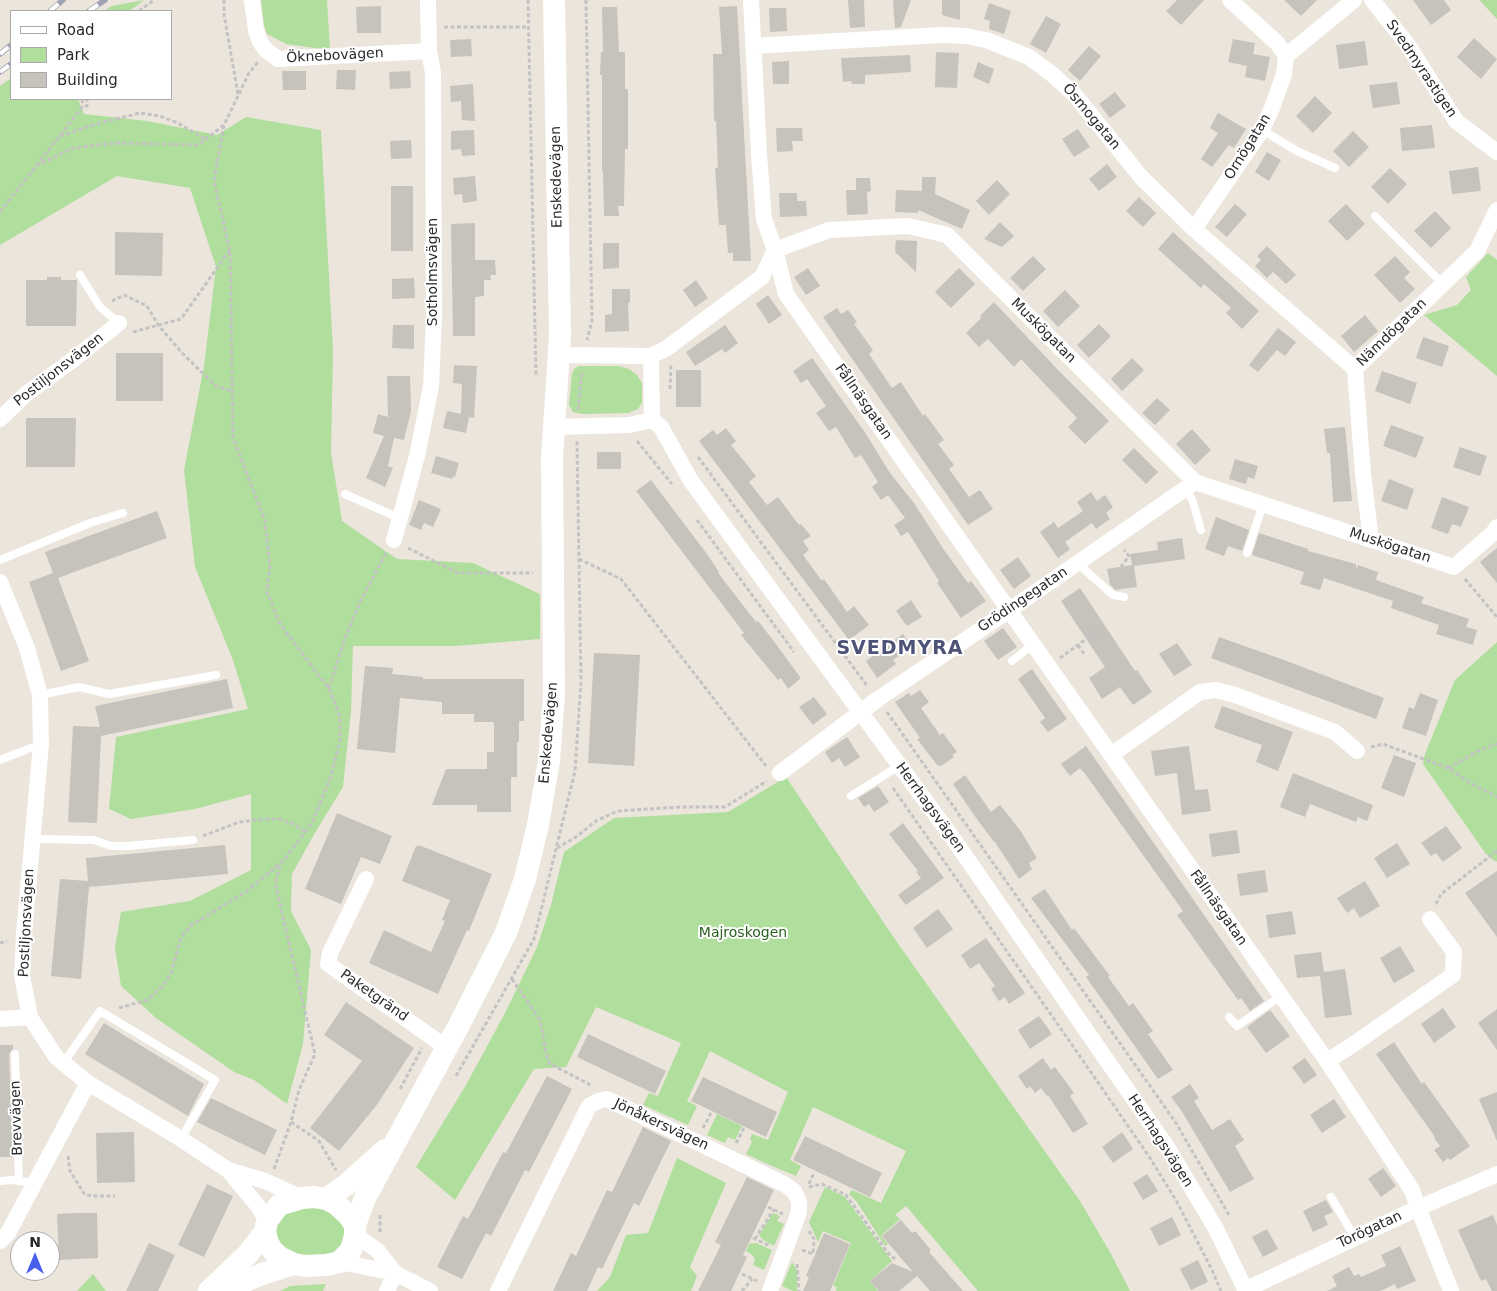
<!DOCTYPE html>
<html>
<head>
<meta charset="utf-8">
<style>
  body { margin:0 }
  #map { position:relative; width:1497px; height:1291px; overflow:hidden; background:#ebe5dc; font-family:"DejaVu Sans",sans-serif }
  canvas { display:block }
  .legend { position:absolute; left:10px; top:10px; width:162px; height:90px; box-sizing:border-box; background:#fff; border:1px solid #aaa; margin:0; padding:6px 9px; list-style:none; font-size:15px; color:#2a2a2a }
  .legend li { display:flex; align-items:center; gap:10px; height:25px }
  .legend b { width:25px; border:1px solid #aaa }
  .north { position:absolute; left:10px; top:1231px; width:50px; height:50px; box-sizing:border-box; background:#fff; border:1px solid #aaa; border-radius:50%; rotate:0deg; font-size:14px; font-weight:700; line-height:20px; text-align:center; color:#2a2a2a }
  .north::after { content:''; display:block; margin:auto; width:18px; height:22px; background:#4760ed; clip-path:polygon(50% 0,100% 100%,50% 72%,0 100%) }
</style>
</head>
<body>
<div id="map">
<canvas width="1497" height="1291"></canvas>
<ul class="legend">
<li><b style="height:6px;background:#fff"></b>Road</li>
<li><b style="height:14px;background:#b0de9d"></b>Park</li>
<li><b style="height:14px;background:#c6c2bc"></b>Building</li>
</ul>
<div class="north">N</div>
</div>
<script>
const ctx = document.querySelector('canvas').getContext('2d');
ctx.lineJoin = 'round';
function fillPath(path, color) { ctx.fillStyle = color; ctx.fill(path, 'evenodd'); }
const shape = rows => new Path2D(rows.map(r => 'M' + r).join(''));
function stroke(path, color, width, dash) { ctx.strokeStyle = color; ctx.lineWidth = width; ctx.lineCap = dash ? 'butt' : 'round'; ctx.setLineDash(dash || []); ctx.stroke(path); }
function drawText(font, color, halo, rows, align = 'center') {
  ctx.font = font + ' "DejaVu Sans",sans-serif'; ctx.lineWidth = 4; ctx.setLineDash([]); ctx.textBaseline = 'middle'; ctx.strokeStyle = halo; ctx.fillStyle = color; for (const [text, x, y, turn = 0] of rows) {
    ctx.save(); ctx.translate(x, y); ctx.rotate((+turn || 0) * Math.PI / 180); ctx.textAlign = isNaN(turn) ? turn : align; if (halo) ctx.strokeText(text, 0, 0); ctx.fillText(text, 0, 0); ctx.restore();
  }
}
const green = shape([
  [144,0,130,11,104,11,112,6],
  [261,0,327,0,330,50,286,44,267,34,264,25],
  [1480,0,1497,0,1497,19,1482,3],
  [11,78,11,99,78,99,84,114,147,121,217,135,246,117,321,130,333,350,331,453,342,521,397,559,473,563,540,594,540,639,456,646,353,646,351,711,343,787,316,831,292,874,291,911,311,950,303,1044,287,1104,254,1080,234,1072,156,1018,121,986,115,948,121,912,190,901,251,870,251,794,195,809,131,819,109,809,116,737,248,709,233,660,195,567,184,470,204,366,216,267,190,188,117,176,0,245,0,86],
  [1488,253,1497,260,1497,376,1424,315,1457,305,1471,290,1466,277],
  [579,366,619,366,629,369,637,375,642,383,642,403,638,409,628,413,582,414,573,412,569,405,572,373,575,368],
  [1497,642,1497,861,1496,862,1486,854,1423,764,1425,754,1455,680],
  [786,777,892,935,1080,1201,1111,1254,1130,1291,978,1291,906,1206,895,1215,900,1219,881,1236,888,1244,885,1246,857,1202,849,1194,852,1190,881,1203,906,1151,813,1107,790,1160,801,1166,796,1176,772,1166,746,1154,752,1142,750,1139,752,1134,768,1140,788,1092,710,1051,687,1101,697,1106,688,1125,643,1105,649,1093,658,1096,681,1043,596,1007,566,1067,534,1069,455,1200,416,1167,466,1085,505,1013,537,947,551,905,564,852,614,818,728,812],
  [717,1114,742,1126,735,1140,728,1137,725,1143,707,1135],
  [677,1158,726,1183,690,1267,697,1276,691,1291,597,1291,610,1277,626,1235,648,1233],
  [825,1187,845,1197,892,1261,870,1281,878,1291,836,1291,837,1287,833,1286,851,1243,823,1231,818,1242,809,1222],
  [311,1207,332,1211,345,1227,343,1244,329,1257,286,1255,272,1228,281,1214],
  [773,1213,780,1216,777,1221,784,1224,774,1246,763,1240,759,1235],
  [756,1243,772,1250,764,1270,753,1265,755,1259,751,1254,746,1251,749,1244],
  [792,1262,797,1270,797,1291,793,1291,782,1286],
  [93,1274,106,1291,77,1291],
  [326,1284,323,1291,280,1291,290,1286]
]);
const building = shape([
  [848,0,864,0,865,27,850,28],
  [893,0,911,0,901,27,895,28],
  [942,0,960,0,960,20,942,15],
  [1177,0,1204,0,1181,25,1166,11],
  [1284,0,1317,0,1301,16],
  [1413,0,1444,0,1451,10,1431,25],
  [989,3,1011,11,1004,34,989,29,990,21,984,19],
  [381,6,381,33,357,33,356,7],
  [737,6,751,261,733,261,733,253,728,253,726,225,719,225,715,168,718,168,716,121,714,121,713,54,722,54,719,7],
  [602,7,617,7,619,52,625,52,625,89,628,89,628,149,625,149,624,206,618,206,619,216,604,216,603,171,602,171,602,75,600,75,601,52,603,52],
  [769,8,786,8,787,31,770,32],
  [1046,16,1061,24,1046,53,1030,44],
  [1474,38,1497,59,1481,79,1457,57],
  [471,39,472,56,451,57,450,40],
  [1233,39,1255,43,1253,54,1270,57,1265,81,1245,77,1247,66,1228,62],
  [1365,41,1368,65,1339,69,1336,45],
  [1089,46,1101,56,1080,81,1068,70],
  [936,52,959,53,957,88,935,87],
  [910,55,911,72,865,75,865,84,852,84,851,81,843,82,841,58],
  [789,61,789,84,773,84,772,62],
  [978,62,994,69,989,84,973,77],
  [337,70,356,70,355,90,336,89],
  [282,71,306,71,306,90,283,90],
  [410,71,411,88,390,89,389,72],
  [1397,82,1400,104,1373,108,1369,85],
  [473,84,475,121,462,120,461,101,451,102,450,86],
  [1115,92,1126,106,1110,118,1099,104],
  [1315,96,1332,113,1313,133,1296,116],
  [1218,113,1246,129,1234,148,1229,145,1212,167,1201,159,1218,133,1210,128],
  [1432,125,1435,148,1402,151,1400,128],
  [776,128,802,128,803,141,792,141,793,151,777,152],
  [1078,129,1090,147,1074,157,1062,139],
  [474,130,475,155,462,156,461,149,451,150,451,131],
  [1353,131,1369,147,1349,167,1333,151],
  [411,140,412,158,391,159,390,141],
  [1267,152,1281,160,1269,181,1255,172],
  [1107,164,1117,177,1099,191,1089,179],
  [1478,167,1481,191,1452,194,1449,171],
  [1390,168,1407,184,1388,204,1371,187],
  [475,176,477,201,463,203,462,194,454,195,453,178],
  [922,177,936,177,935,194,970,210,962,229,918,210,918,213,895,212,896,190,922,191],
  [856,178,870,178,871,191,867,192,868,214,847,215,846,190,856,190],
  [997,180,1010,194,989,215,976,201],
  [391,186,413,186,413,251,391,251],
  [779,193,797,193,797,201,806,201,807,216,780,217],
  [1139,197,1156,213,1143,227,1126,211],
  [1235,204,1247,214,1227,237,1215,227],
  [1346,204,1365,224,1347,241,1328,221],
  [1435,211,1451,228,1431,248,1414,231],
  [1000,222,1014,236,1002,247,984,239],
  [475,223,475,260,495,260,496,275,490,275,491,280,484,280,484,296,475,297,475,336,453,336,451,224],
  [115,232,163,233,162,276,115,275],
  [1173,232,1259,311,1242,329,1226,313,1231,308,1204,284,1201,288,1158,249],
  [896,240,917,241,916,272,895,252],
  [603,243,619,243,619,268,603,269],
  [1267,246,1296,275,1286,284,1273,272,1267,278,1255,266,1261,260,1257,256],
  [1033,256,1046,269,1023,291,1010,278],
  [1395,256,1410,272,1404,278,1415,289,1400,303,1374,275],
  [808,268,820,286,806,295,794,277],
  [959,268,975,284,951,308,935,292],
  [47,277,61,277,61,280,77,280,76,326,26,326,26,280,47,280],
  [414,278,415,298,392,299,392,279],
  [696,280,708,298,695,307,683,290],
  [612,289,630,289,630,303,628,303,629,331,605,332,605,315,612,314],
  [1065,290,1080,306,1058,327,1043,311],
  [768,295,782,315,769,324,756,304],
  [994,302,1059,371,1109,421,1085,444,1068,427,1077,418,1021,359,1014,367,988,339,979,347,966,333,981,318,980,316],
  [837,308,841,314,848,310,857,322,854,324,873,350,869,354,892,388,901,382,923,416,925,414,944,440,938,444,954,465,949,469,969,497,980,490,993,509,968,525,823,317],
  [1365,315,1378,331,1354,352,1341,336],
  [1099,324,1111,336,1089,358,1077,345],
  [393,325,414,325,414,349,392,348],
  [725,325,738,343,725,353,722,349,695,366,686,352],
  [1278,328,1296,342,1285,356,1277,350,1258,372,1249,365],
  [1423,337,1449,346,1442,367,1416,358],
  [116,353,163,353,163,401,116,401],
  [812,358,866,434,890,473,914,503,944,550,968,583,971,581,986,601,961,618,937,583,939,581,908,532,901,536,894,525,905,518,888,495,881,500,872,487,878,482,861,455,855,458,836,427,829,431,816,413,826,406,807,379,801,383,793,371],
  [1132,358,1144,370,1122,391,1111,379],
  [454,365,477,366,474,418,469,417,466,433,443,428,447,411,461,414,462,384,453,383],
  [676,370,701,370,701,407,676,407],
  [1382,371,1417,383,1410,404,1375,391],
  [387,376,410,376,411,411,404,440,394,438,388,466,393,468,385,487,366,478,384,436,373,433,378,414,388,417],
  [1157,398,1170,410,1155,425,1142,413],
  [26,418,76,418,75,467,26,467],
  [1391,425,1424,437,1416,458,1383,446],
  [1345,427,1352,501,1333,502,1330,453,1327,453,1324,429],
  [726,428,736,441,731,445,756,476,749,482,767,505,778,497,799,525,801,524,811,536,803,541,809,550,803,555,822,581,824,579,847,612,854,606,869,625,849,640,699,441,713,430,717,435],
  [1192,429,1211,450,1195,465,1176,444],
  [1460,447,1487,456,1480,476,1453,467],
  [1134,448,1158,472,1146,484,1122,460],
  [597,452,621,452,621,469,597,469],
  [436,456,459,463,455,477,453,476,452,479,431,473],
  [1235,459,1258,466,1254,479,1248,477,1246,484,1229,479],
  [1389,479,1414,489,1407,510,1381,501],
  [651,480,707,554,719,572,718,573,756,622,758,621,773,640,800,677,800,679,788,689,781,678,778,680,741,635,744,633,636,491],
  [1091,492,1097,501,1105,495,1113,507,1106,513,1110,519,1096,529,1092,523,1065,542,1070,549,1058,558,1040,532,1054,522,1058,528,1083,511,1077,502],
  [1442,497,1469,507,1461,527,1452,524,1448,534,1431,528],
  [419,500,441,509,433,527,424,523,421,530,409,525],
  [157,511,167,538,58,578,89,661,61,671,29,582,53,573,45,552],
  [1216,517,1249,530,1242,551,1228,546,1224,556,1205,549],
  [1259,533,1308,549,1308,551,1356,564,1356,569,1358,565,1378,572,1376,580,1424,597,1421,603,1469,619,1466,627,1477,630,1473,645,1436,634,1439,625,1391,608,1393,601,1324,578,1320,590,1300,584,1304,572,1252,555],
  [1182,538,1185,559,1134,566,1137,587,1115,590,1110,584,1107,569,1132,565,1130,554,1158,550,1157,542],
  [1497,548,1497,583,1480,562],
  [1018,557,1031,576,1014,589,1000,570],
  [1080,588,1135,671,1137,670,1152,692,1133,705,1120,687,1102,699,1089,678,1105,667,1061,601],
  [911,600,922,617,907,626,896,611],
  [1003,628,1017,647,998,660,984,641],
  [903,634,912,647,893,660,896,664,877,678,866,661],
  [1219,637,1284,660,1384,698,1376,719,1211,658],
  [1177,643,1192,665,1174,676,1159,654],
  [594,653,640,655,634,766,588,763],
  [365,666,393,668,392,674,423,677,423,679,524,679,524,721,519,721,519,742,517,742,517,777,511,777,511,812,477,812,477,805,432,805,446,769,487,769,487,752,494,752,494,722,474,722,474,714,442,714,442,702,400,698,395,753,357,749],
  [1032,669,1067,719,1048,732,1040,722,1045,718,1018,679],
  [227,679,233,708,101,736,97,823,68,822,73,726,100,727,95,706],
  [920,690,929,702,921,708,940,735,943,733,957,752,952,755,954,757,941,766,940,765,938,766,917,739,920,738,895,702,909,693,911,696],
  [1420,693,1438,700,1426,736,1402,728,1409,707,1414,709],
  [814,697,827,714,813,725,799,707],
  [1222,706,1293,732,1278,771,1256,762,1262,745,1214,728],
  [847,737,860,757,845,767,839,758,832,763,825,752],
  [1086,746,1264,1001,1250,1011,1241,998,1238,1000,1177,915,1183,911,1086,775,1080,768,1070,776,1061,764],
  [1189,746,1195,790,1208,789,1211,811,1182,815,1177,773,1155,776,1151,751],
  [1394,755,1416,763,1404,797,1381,788],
  [1293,773,1373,805,1367,821,1358,817,1356,822,1310,804,1305,817,1280,807],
  [965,775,991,812,1000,805,1020,830,1037,858,1029,863,1032,869,1019,879,995,842,994,842,974,815,953,784],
  [878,786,889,802,874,812,869,804,864,807,858,798],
  [337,813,392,836,380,864,361,857,341,904,305,889],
  [903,823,944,878,906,905,898,895,921,878,916,872,918,871,889,834],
  [1446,826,1462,848,1443,862,1436,853,1431,856,1421,843],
  [1237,830,1240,853,1212,857,1209,834],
  [1397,843,1410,864,1387,878,1374,858],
  [225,845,228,874,89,887,81,979,51,976,60,879,88,881,86,858],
  [416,846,421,846,492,874,469,931,467,930,438,994,369,963,384,930,431,952,445,921,442,920,450,900,402,881],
  [1265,870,1268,892,1240,896,1237,874],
  [1497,871,1497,937,1465,893],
  [1365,881,1380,906,1360,918,1354,908,1347,913,1337,898],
  [1045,889,1072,930,1074,928,1110,976,1108,977,1129,1006,1133,1003,1153,1031,1148,1034,1173,1070,1158,1079,1086,977,1089,975,1031,898],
  [938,909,953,929,927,948,913,928],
  [1292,911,1296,934,1269,938,1266,915],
  [986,938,1025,993,1009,1004,1005,997,999,1001,991,989,995,986,979,963,970,969,961,955],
  [1400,946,1415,971,1394,983,1380,958],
  [1321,952,1324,972,1345,969,1352,1015,1325,1018,1320,976,1297,978,1294,955],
  [346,1002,414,1048,376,1106,339,1151,310,1128,362,1061,324,1035],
  [1443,1008,1456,1027,1434,1043,1421,1024],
  [1497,1009,1497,1050,1478,1023],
  [1270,1010,1290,1036,1266,1053,1247,1027],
  [1039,1016,1052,1034,1030,1049,1018,1030],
  [104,1023,204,1084,188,1116,85,1054],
  [588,1034,666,1071,655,1094,577,1057],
  [1394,1042,1422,1084,1424,1082,1470,1146,1450,1160,1448,1158,1443,1162,1434,1150,1440,1146,1434,1138,1435,1137,1376,1054],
  [0,1045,13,1045,13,1049,9,1054,13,1157,0,1157],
  [1043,1058,1051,1070,1055,1067,1074,1093,1070,1096,1088,1124,1073,1133,1048,1095,1047,1096,1041,1088,1035,1093,1030,1086,1027,1089,1018,1076],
  [1305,1058,1317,1075,1304,1084,1292,1067],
  [547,1076,572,1089,529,1172,525,1170,491,1236,486,1233,462,1279,437,1267,463,1216,468,1219,503,1152,506,1153],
  [703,1077,777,1112,766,1137,691,1101],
  [1190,1084,1199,1098,1194,1101,1212,1130,1230,1119,1244,1140,1235,1146,1254,1179,1230,1192,1181,1110,1171,1097],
  [1497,1092,1497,1141,1479,1099],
  [211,1098,277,1130,265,1155,197,1122],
  [1334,1099,1346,1117,1322,1133,1310,1115],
  [643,1127,671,1141,639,1206,634,1203,602,1269,598,1267,587,1291,553,1291,571,1253,576,1256,607,1190,612,1192],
  [134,1132,135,1182,97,1183,96,1133],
  [1122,1132,1133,1149,1113,1163,1102,1147],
  [805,1136,882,1173,870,1197,793,1160],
  [1383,1168,1396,1186,1381,1197,1368,1179],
  [1147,1174,1158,1191,1143,1200,1133,1183],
  [747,1177,774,1190,743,1255,747,1257,731,1291,698,1291,721,1245,715,1242],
  [207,1184,233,1196,204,1257,178,1245],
  [1326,1200,1333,1212,1324,1216,1328,1225,1313,1232,1303,1211],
  [76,1213,97,1213,98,1258,59,1260,57,1214],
  [1493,1215,1497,1225,1497,1291,1492,1291,1486,1279,1481,1281,1458,1230],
  [1172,1217,1181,1235,1159,1246,1150,1228],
  [901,1220,912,1233,915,1231,931,1250,929,1252,963,1291,930,1291,917,1276,899,1291,879,1291,870,1281,892,1263,913,1272,882,1236],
  [1267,1229,1278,1249,1263,1257,1252,1237],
  [824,1233,850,1244,830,1291,803,1291,809,1277,806,1276],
  [149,1243,175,1255,158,1291,126,1291],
  [1400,1246,1416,1281,1397,1289,1395,1284,1380,1291,1327,1291,1337,1286,1332,1276,1349,1267,1354,1276,1359,1274,1361,1277,1386,1266,1381,1255],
  [1198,1260,1208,1282,1191,1290,1180,1269]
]);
const path = shape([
  [224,0,224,14,238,94],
  [528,0,536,377],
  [586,0,592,321,587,340],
  [139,11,154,0],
  [444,27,528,27],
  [82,99,83,106],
  [60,136,96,124,140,113,160,116,178,123,205,139],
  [36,166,73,148,116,143,198,145,224,125],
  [0,212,83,106,87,106,87,99],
  [112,301,124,295,147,306,159,326,182,353,216,386,232,391],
  [133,332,181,319,229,251],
  [670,389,671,363],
  [578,410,582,371],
  [637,441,672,484],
  [698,457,868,687],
  [697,520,794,652],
  [408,548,458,573,533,573],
  [579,559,621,579,766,766],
  [1121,567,1129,556,1124,550],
  [1465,579,1497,617],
  [1078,645,1084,654],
  [1060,658,1100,629],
  [329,688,345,638,360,602,386,553],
  [887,712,1176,1123,1229,1215],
  [1371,747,1383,744,1448,768,1472,784,1497,797],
  [1448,768,1478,751,1497,744],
  [893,788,1068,1039,1150,1158,1177,1202,1212,1270,1221,1291],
  [203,836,239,822,264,819,279,819,294,824,305,832],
  [557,848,576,837,596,821,617,811,680,807,725,807,767,781],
  [1436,904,1441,894,1497,851],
  [0,943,7,941],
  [512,979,540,1020,546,1053,550,1064,589,1084,591,1087],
  [119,1008,147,1000,163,986,171,973,181,938,190,926,247,891,284,860,312,823,330,779,340,741,340,717,329,688,320,677,280,624,267,592,270,567,265,521,233,438,230,251,214,181,224,125,249,73,258,62],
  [456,1076,534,939,575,771,581,681,577,441],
  [400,1089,422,1048],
  [291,1122,319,1141,336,1170],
  [703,1128,711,1113],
  [736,1143,744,1128],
  [68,1156,70,1171,85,1195,96,1196,115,1196],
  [274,1169,291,1122,299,1090,315,1054,275,883,281,863],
  [809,1184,814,1173],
  [809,1187,822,1184,846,1195,888,1253,895,1259],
  [768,1207,783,1214],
  [380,1232,380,1215],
  [753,1238,770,1246],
  [755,1239,774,1209],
  [802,1250,813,1254,814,1239,809,1231],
  [797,1264,799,1291],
  [742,1274,757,1281],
  [742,1291,752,1279]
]);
const lane = shape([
  [1262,130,1297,151,1335,168],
  [1375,216,1443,284],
  [80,275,100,307,119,323],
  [1185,489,1192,499,1201,530],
  [345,494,399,518],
  [1247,553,1263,504],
  [0,560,90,523,123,513],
  [1079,562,1085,570,1113,595,1124,597],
  [1012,661,1032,645],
  [40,695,79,687,109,694,216,675],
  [0,760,41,744],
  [851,796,899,766],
  [32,839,94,840,111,846,128,846,193,840],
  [1229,1017,1237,1026,1281,996],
  [15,1054,19,1181],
  [64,1062,100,1011,215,1080,181,1139],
  [0,1181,12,1180,34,1183],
  [1331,1197,1355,1238]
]);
const street = shape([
  [252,0,256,31,260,42,266,50,278,59,429,51],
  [751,0,759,154,764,219,775,250,786,294,1327,1061,1412,1190,1418,1208,1451,1291],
  [1230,0,1277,43,1286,56],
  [1372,0,1408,45,1456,121,1497,152],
  [753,46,941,35,966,36,986,40,1029,57,1053,75,1074,94,1141,177,1194,229,1355,369],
  [1194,229,1262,130,1272,108,1284,74,1286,56,1354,0],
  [558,355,651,356,667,348,762,277,775,250,829,230,908,226,947,235,1195,482,1454,567,1493,533,1497,527],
  [651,356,652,420],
  [0,419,26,394,74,359,119,323],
  [652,420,661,427,691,481,952,837,1169,1150,1216,1229,1246,1291],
  [553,427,629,425,652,420],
  [394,540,417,456,431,386,434,319,433,73,429,51,428,0],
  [1371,540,1363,474,1355,369,1477,251,1497,210],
  [0,582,27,648,40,695,41,744,24,934,22,976,30,1017,56,1057,88,1083,181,1139,228,1170,265,1181,302,1198],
  [1111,755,1200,692,1216,690,1235,695,1335,732,1357,751],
  [780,773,878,699,1008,611,1195,482],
  [366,879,330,953,328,964,447,1048],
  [0,1019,30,1017],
  [1327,1061,1351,1046,1453,975,1454,952,1430,919],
  [228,1170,258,1206,267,1221],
  [355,1235,377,1250,395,1273],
  [0,1241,8,1233,88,1083],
  [340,1262,395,1273,430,1291],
  [1245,1290,1418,1208,1497,1174],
  [387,1291,395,1273],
  [498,1291,589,1106,598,1101,607,1099,784,1184,794,1191,799,1202,799,1212,770,1291]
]);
const secondary = shape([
  [326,1199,346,1185,385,1150],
  [355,1225,348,1215,336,1204,326,1199,314,1197,302,1198,279,1205,267,1221,265,1232,268,1243,273,1251,281,1258,294,1264,305,1266,326,1265,340,1262,351,1250,355,1235,355,1225,365,1198,458,1027,506,933,525,879,538,825,549,761,554,695,552,458,560,335,554,0],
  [209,1291,247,1255,265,1232],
  [222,1291,262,1274,294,1264]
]);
const rail = shape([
  [50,11,63,0],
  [89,11,105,0],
  [0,54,11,45],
  [0,72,11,64]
]);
const streetNames = [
  ["Öknebovägen",335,56,-3],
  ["Svedmyrastigen",1421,69,56],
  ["Ösmogatan",1091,117,50],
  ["Ornögatan",1248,147,-58],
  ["Enskedevägen",557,177,-91],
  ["Sotholmsvägen",433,272,-90],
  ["Muskögatan",1043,331,45],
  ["Nämdögatan",1392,333,-44],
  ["Postiljonsvägen",59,370,-38],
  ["Fållnäsgatan",863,402,55],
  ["Muskögatan",1390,546,18],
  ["Grödingegatan",1023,600,-34],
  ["Enskedevägen",549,733,-85],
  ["Herrhagsvägen",930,808,54],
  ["Fållnäsgatan",1218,908,55],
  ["Postiljonsvägen",27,923,-87],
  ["Paketgränd",374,996,35],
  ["Brevvägen",17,1118,-92],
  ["Jönåkersvägen",661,1125,25],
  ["Herrhagsvägen",1160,1141,57],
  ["Torögatan",1370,1230,-25]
];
const parkNames = [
  ["Majroskogen",743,933]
];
const districtNames = [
  ["SVEDMYRA",900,649]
];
fillPath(green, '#b0de9d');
fillPath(building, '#c6c2bc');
stroke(path, '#c3c3c3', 3, [4, 2.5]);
stroke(lane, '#fff', 8);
stroke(street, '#fff', 16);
stroke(secondary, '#fff', 22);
stroke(rail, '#a0a2b3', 5.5);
stroke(rail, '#fff', 4, [11]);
drawText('14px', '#2a2a2a', '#fff', streetNames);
drawText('14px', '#2a611f', '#fff', parkNames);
ctx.letterSpacing = '1px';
drawText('bold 19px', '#4d5377', '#fff', districtNames);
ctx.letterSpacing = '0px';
</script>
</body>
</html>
